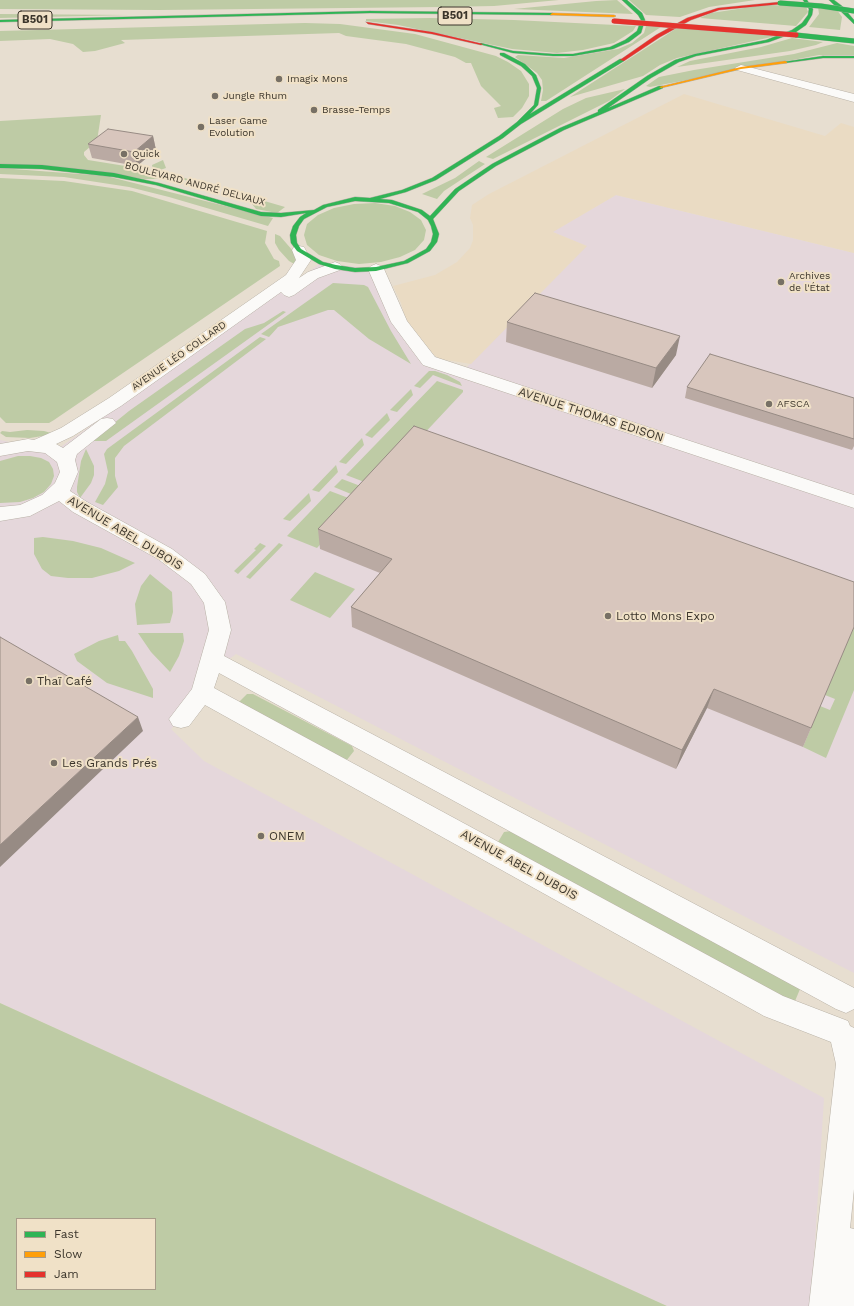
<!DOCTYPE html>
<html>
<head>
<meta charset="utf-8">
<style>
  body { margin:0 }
  #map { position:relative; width:854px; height:1306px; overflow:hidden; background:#e7ded0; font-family:"Work Sans",sans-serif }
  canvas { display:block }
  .legend { position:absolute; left:16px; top:1218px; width:140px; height:72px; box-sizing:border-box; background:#f0e1c7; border:1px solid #a89c89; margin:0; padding:5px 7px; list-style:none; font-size:12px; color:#3b352b }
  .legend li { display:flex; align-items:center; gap:8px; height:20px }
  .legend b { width:20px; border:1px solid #a89c89 }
</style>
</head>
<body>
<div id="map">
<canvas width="854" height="1306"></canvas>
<ul class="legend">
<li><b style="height:5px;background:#30b455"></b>Fast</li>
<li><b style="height:5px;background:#ff9f0a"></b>Slow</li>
<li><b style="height:5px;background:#e5322d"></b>Jam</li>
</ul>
</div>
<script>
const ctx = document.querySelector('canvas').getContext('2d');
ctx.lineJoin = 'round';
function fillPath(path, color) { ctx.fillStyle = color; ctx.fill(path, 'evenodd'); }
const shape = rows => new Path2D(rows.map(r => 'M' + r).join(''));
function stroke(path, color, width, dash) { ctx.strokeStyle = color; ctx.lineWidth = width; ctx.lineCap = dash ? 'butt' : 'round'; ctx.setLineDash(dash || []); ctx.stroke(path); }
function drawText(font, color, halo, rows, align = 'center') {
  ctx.font = font + ' "Work Sans",sans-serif'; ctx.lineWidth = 4; ctx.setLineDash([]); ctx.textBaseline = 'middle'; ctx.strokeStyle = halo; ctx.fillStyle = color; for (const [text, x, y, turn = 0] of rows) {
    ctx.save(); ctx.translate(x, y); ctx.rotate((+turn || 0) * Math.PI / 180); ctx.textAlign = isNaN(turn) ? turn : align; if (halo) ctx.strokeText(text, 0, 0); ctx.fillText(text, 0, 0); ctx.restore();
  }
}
const commercial = shape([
  [616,195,854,253,854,973,236,654,207,676,181,719,171,729,204,761,824,1098,811,1306,667,1306,0,1003,0,440,55,451,321,263,376,269,429,361,461,373,586,246,552,232]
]);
const built = shape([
  [684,94,825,136,841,123,854,127,854,253,616,195,553,232,587,246,471,364,440,359,424,348,406,321,401,303,393,286,435,275,457,262,470,248,473,240,473,225,470,218,472,205,489,194]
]);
const green = shape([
  [0,0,559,0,494,6,441,7,160,10,0,9],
  [617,0,633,14,514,9,596,1],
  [629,0,755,0,709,7,680,17,646,15],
  [765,5,806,6,808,12,796,26,700,18,711,13],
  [818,7,837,10,842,17,840,30,809,27,819,14],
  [0,14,129,15,0,18],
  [430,18,514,20,636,26,633,31,614,43,583,50,557,53,512,49,398,25,366,21,366,19],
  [305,23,340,24,415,34,496,56,508,62,521,71,529,84,529,96,522,108,513,117,498,118,494,108,501,106,481,86,471,63,466,63,455,57,406,44,346,36,339,33,121,40,125,43,95,51,83,52,73,44,50,39,0,41,0,31],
  [646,26,661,27,546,101,541,101,543,90,542,80,537,73,515,57,518,55,564,58,618,49,632,43,644,33],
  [677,28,776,36,677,58,660,65,643,76,570,97],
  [792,38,823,42,816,45,790,51,677,67,690,61,761,47],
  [837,43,854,46,854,55,819,55,650,87,646,86,659,77,694,70,794,54],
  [625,89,609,101,493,159,486,157,563,109,586,98],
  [101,115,97,141,84,152,84,155,88,160,144,169,148,174,158,179,145,179,0,165,0,121],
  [163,160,166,168,160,170,191,180,188,181,153,170,152,165],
  [479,161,485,164,444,191,437,199,422,194,455,178],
  [0,168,106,176,273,218,268,226,169,197,129,187,64,177,0,174],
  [0,178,64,181,132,191,257,228,267,231,265,243,274,259,279,261,280,266,54,420,49,423,6,423,0,417],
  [261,200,285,207,277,213,256,209,252,204],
  [375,203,395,206,410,212,421,220,426,230,424,240,415,250,400,257,381,262,359,264,337,261,319,255,307,245,304,235,307,224,318,215,334,208,354,204],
  [275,234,280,236,293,251,297,260,296,265,289,261,279,250,275,243],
  [333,283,364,285,368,287,391,331,411,364,369,339,334,310,328,310,278,327,269,337,261,334],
  [283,311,286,312,106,441,92,441,129,411,245,329,264,323],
  [260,337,266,339,124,446,115,458,115,476,118,487,103,505,95,502,105,484,108,472,104,454,107,449],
  [429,371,435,371,447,375,460,382,462,386,433,375,420,388,414,386],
  [437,381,463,390,463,392,375,486,346,475],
  [411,389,413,395,397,412,390,410],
  [387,413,390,420,372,438,365,435],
  [27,430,44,431,55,434,30,438,6,437,0,433,2,431,10,432],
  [362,438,364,445,346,464,339,462],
  [86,449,94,466,94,475,91,483,80,498,77,492,77,487,81,461],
  [18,456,30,456,41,458,49,462,53,469,54,476,51,484,44,492,33,498,20,502,0,503,0,461],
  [336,465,338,472,319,492,312,490],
  [342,479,371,490,363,499,334,487],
  [330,491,359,502,317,548,287,536],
  [309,493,311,501,290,521,283,519],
  [43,537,73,541,101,548,135,563,119,571,92,578,68,578,51,576,42,569,34,554,34,538],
  [260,543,266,546,238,574,234,571,256,550,254,549],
  [279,543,283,545,250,579,246,577],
  [315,572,355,589,330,618,290,600],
  [150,574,172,592,173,612,170,623,137,625,135,604,141,586],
  [854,626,854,690,826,758,803,747,820,706,830,710,835,699,825,695],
  [138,633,183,633,184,641,179,656,170,672,151,652],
  [118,635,119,641,125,641,132,651,153,689,153,698,107,683,77,661,74,654,99,641],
  [247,694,253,694,352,746,354,751,346,761,239,702],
  [511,831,800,989,793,1006,498,842,504,832],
  [0,1003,306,1142,667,1306,0,1306],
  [17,1219,155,1219,155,1289,17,1289]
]);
const street = shape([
  [741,65,854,94,854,102,737,70,735,68,741,65],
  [299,246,304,247,311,260,299,278,308,272,330,264,335,262,340,264,343,267,340,270,318,278,294,295,289,297,284,295,281,292,121,406,73,436,56,444,63,448,101,419,107,418,113,419,116,423,77,454,75,460,78,472,70,491,87,502,172,549,205,574,225,602,231,630,224,656,854,988,854,1009,846,1013,836,1009,219,673,214,688,783,996,848,1021,850,1026,854,1028,854,1189,850,1228,854,1229,854,1306,809,1306,836,1064,831,1042,764,1016,205,705,189,726,181,728,173,726,169,719,192,689,209,630,204,603,191,584,158,559,73,512,59,501,30,516,0,521,0,507,20,505,42,495,55,483,60,472,57,462,45,453,28,451,0,456,0,444,28,439,34,440,61,428,109,398,286,275,296,260,292,250,294,247,299,246],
  [376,264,381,266,384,269,407,321,435,357,854,495,854,508,423,365,391,322,368,269,371,266,376,264]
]);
const fast = shape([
  [622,0,627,0,642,13,645,20,641,33,629,42,613,49,573,56,553,56,513,53,479,44,481,43,513,51,553,54,573,54,610,47,625,40,637,31,641,20,638,15,622,0],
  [803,0,807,0,813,9,812,15,806,25,796,32,769,42,696,56,679,62,651,78,608,108,659,86,663,86,663,88,564,130,496,166,459,191,433,219,439,234,437,242,430,251,408,263,376,271,355,272,335,269,319,264,297,251,291,243,290,235,293,226,300,217,306,213,281,217,261,216,156,185,114,177,42,169,0,168,0,164,42,165,114,173,159,183,261,212,281,213,314,210,323,205,355,197,370,198,402,190,432,178,499,136,517,122,534,105,537,88,532,76,521,66,500,55,500,53,504,53,525,64,536,75,541,88,538,105,530,114,620,59,624,59,624,61,521,124,503,138,436,180,406,192,380,199,392,200,422,210,430,216,455,189,492,164,560,128,598,112,598,110,647,76,675,60,695,54,766,40,792,30,802,23,808,15,809,9,803,0],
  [355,201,389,203,418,212,428,220,431,226,433,234,431,242,426,249,404,261,376,267,355,268,336,265,323,262,301,249,297,243,296,235,299,226,304,219,327,207,355,201],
  [829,0,834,0,842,6,854,20,854,24,829,0],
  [370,11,552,13,554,14,552,15,370,13,0,22,0,20,370,11],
  [823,56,854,56,854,58,823,58,785,63,783,62,823,56]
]);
const slow = shape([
  [552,13,614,15,616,16,614,17,550,15,552,13],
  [785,61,787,62,787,63,741,69,661,88,659,87,741,67,785,61]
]);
const jam = shape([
  [780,2,782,4,719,10,691,20,660,37,624,61,620,60,656,35,687,18,718,8,780,2],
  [366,22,432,32,483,44,481,45,432,34,368,24,366,22]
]);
const fastBridge = shape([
  [780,3,821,6,854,11],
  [796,35,854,41]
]);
const jamBridge = shape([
  [614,21,796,35]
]);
const wall = shape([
  [153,136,156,150,137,166,92,158,88,144],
  [507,322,676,355,652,388,506,342],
  [687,387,854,398,854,446,852,450,685,398],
  [318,529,811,728,803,747,707,708,676,769,352,627,351,607,380,573,320,549]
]);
const shadedWall = shape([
  [153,136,156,150,137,166,134,152],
  [680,336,676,355,652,388,656,368],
  [714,689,707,708,676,769,682,750],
  [138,717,143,731,0,867,0,845]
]);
const building = shape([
  [108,129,153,136,134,152,88,144,108,129],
  [535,293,680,336,656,368,507,322,535,293],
  [710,354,854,398,854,439,687,387,710,354],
  [414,426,854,582,854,627,811,728,714,689,682,750,351,607,392,559,318,529,414,426],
  [0,637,138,717,0,845,0,637]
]);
const markers = [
  [279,79,4,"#777065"],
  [215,96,4,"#777065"],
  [314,110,4,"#777065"],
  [201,127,4,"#777065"],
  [124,154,4,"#777065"],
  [781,282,4,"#777065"],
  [769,404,4,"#777065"],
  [608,616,4,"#777065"],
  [29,681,4,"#777065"],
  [54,763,4,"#777065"],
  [261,836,4,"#777065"]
];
const farPoinames = [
  ["Imagix Mons",287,79],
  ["Jungle Rhum",223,96],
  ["Brasse-Temps",322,110],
  ["Laser Game",209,121],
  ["Evolution",209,133],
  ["Quick",132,154],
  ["Archives",789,276],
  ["de l'État",789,288],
  ["AFSCA",777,404]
];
const farStreetnames = [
  ["BOULEVARD ANDRÉ DELVAUX",195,184,15],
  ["AVENUE LÉO COLLARD",179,356,-35]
];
const shields = [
  [455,16,34],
  [35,20,34]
];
const shieldNames = [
  ["B501",455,16],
  ["B501",35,20]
];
const streetNames = [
  ["AVENUE THOMAS EDISON",591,415,18],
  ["AVENUE ABEL DUBOIS",125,533,31],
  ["AVENUE ABEL DUBOIS",519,865,29]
];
const poiNames = [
  ["Lotto Mons Expo",616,616],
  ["Thaï Café",37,681],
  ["Les Grands Prés",62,763],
  ["ONEM",269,836]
];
fillPath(commercial, '#e5d7db');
fillPath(built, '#eadbc3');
fillPath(green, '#becba5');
stroke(street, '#b8b1a6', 1);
stroke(fast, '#b8b1a6', 1);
stroke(slow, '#b8b1a6', 1);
stroke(jam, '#b8b1a6', 1);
fillPath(street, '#fbfaf8');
fillPath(fast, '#30b455');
fillPath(slow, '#ff9f0a');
fillPath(jam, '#e5322d');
stroke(fastBridge, '#b8b1a6', 5.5, []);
stroke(jamBridge, '#b8b1a6', 5.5, []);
stroke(fastBridge, '#30b455', 5);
stroke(jamBridge, '#e5322d', 5);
fillPath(wall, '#baaaa3');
fillPath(shadedWall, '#978b84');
fillPath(building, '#d8c6bd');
stroke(building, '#978b84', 1);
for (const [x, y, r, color] of markers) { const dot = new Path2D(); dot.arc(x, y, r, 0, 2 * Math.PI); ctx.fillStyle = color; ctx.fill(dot); stroke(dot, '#f0e1c7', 1.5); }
drawText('10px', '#3b352b', '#f0e1c7', farPoinames, 'left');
drawText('10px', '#3b352b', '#f0e1c7', farStreetnames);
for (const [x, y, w] of shields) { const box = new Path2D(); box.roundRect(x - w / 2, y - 9, w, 18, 3); ctx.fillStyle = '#f0e1c7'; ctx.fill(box); stroke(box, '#3b352b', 1); }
drawText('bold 11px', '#3b352b', null, shieldNames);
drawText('12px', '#3b352b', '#f0e1c7', streetNames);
drawText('12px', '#3b352b', '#f0e1c7', poiNames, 'left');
</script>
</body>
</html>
